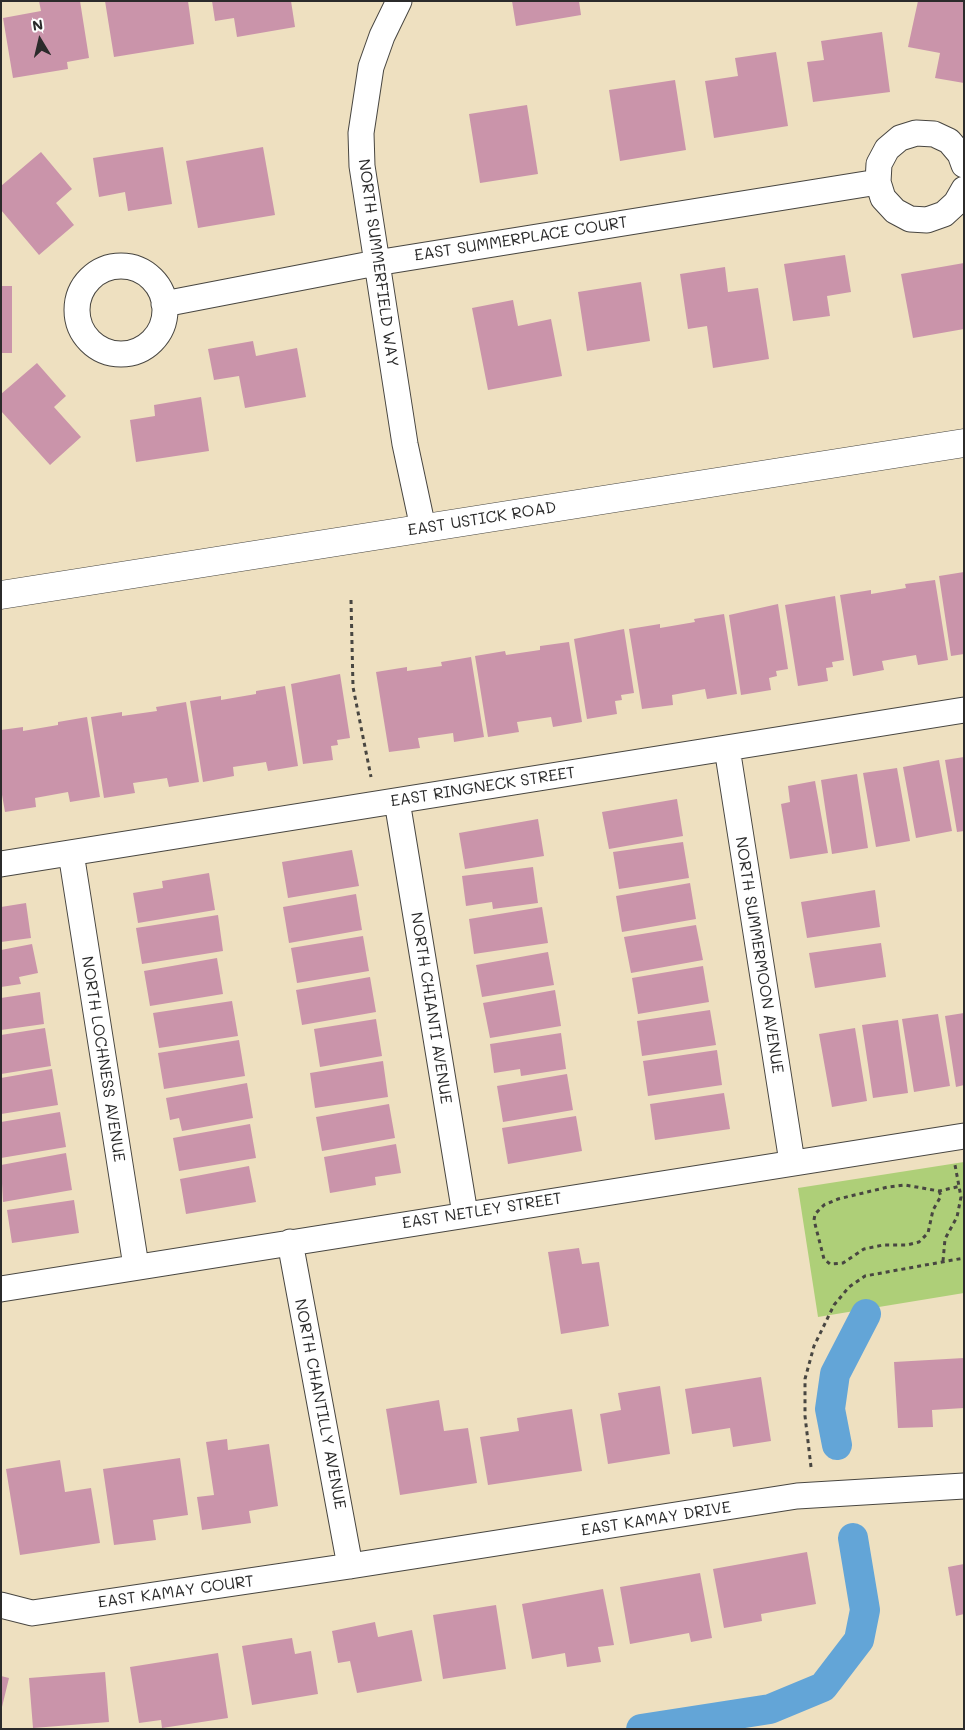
<!DOCTYPE html>
<html>
<head>
<meta charset="utf-8">
<style>
  body { margin:0 }
  #map { position:relative; width:965px; height:1730px; overflow:hidden; background:#eee0c0; font-family:Mali,sans-serif }
  canvas { display:block }
  .frame { position:absolute; inset:0; border:2px solid #2b2b2b; pointer-events:none }
  .north { position:absolute; left:15px; top:15px; width:50px; height:50px; -webkit-text-stroke:4px #fff; paint-order:stroke; rotate:351deg; font-size:14px; font-weight:700; line-height:20px; text-align:center; color:#2b2b2b }
  .north::after { content:''; display:block; margin:auto; width:18px; height:22px; background:#2b2b2b; clip-path:polygon(50% 0,100% 100%,50% 72%,0 100%) }
</style>
</head>
<body>
<div id="map">
<canvas width="965" height="1730"></canvas>
<div class="frame"></div>
<div class="north">N</div>
</div>
<script>
const ctx = document.querySelector('canvas').getContext('2d');
ctx.lineJoin = 'round';
function fillPath(path, color) { ctx.fillStyle = color; ctx.fill(path, 'evenodd'); }
const shape = rows => new Path2D(rows.map(r => 'M' + r).join(''));
function stroke(path, color, width, dash) { ctx.strokeStyle = color; ctx.lineWidth = width; ctx.lineCap = dash ? 'butt' : 'round'; ctx.setLineDash(dash || []); ctx.stroke(path); }
function drawText(font, color, halo, rows, align = 'center') {
  ctx.font = font + ' Mali,sans-serif'; ctx.lineWidth = 4.5; ctx.setLineDash([]); ctx.textBaseline = 'middle'; ctx.strokeStyle = halo; ctx.fillStyle = color; for (const [text, x, y, turn = 0] of rows) {
    ctx.save(); ctx.translate(x, y); ctx.rotate((+turn || 0) * Math.PI / 180); ctx.textAlign = isNaN(turn) ? turn : align; if (halo) ctx.strokeText(text, 0, 0); ctx.fillText(text, 0, 0); ctx.restore();
  }
}
const green = shape([
  [964,1162,964,1293,818,1317,798,1188]
]);
const canal = shape([
  [837,1445,830,1409,835,1374,866,1314],
  [641,1729,770,1709,823,1687,859,1640,865,1610,853,1538]
]);
const building = shape([
  [39,1,80,1,89,58,67,62,68,69,13,78,3,18,41,11],
  [105,1,188,1,194,44,114,57],
  [212,1,291,1,295,27,237,37,234,18,215,21],
  [512,1,579,1,581,15,516,26],
  [918,1,964,1,964,83,935,78,940,53,908,47],
  [882,32,890,92,813,102,807,62,824,60,821,41],
  [776,52,788,126,714,138,705,81,738,76,735,58],
  [675,80,686,150,620,161,609,90],
  [527,105,538,174,480,183,469,114],
  [163,147,172,204,128,211,125,192,99,197,93,158],
  [263,147,275,215,198,228,186,161],
  [41,152,72,189,56,203,74,225,39,255,1,210,1,186],
  [845,255,851,292,827,296,830,316,793,321,784,264],
  [964,263,964,329,913,338,901,274],
  [725,267,728,292,758,288,769,359,713,368,707,326,688,329,680,274],
  [641,282,650,341,587,351,578,292],
  [1,286,12,286,12,353,1,353],
  [513,300,518,326,551,319,562,376,488,390,472,308],
  [253,341,256,356,297,348,306,397,245,408,239,376,214,380,208,349],
  [37,363,66,396,54,407,81,437,50,465,1,411,1,394],
  [201,397,209,451,136,462,130,420,155,416,154,405],
  [964,572,964,654,951,656,939,576],
  [935,580,948,660,918,665,916,655,882,661,884,670,853,676,840,595,871,590,871,594,906,588,905,584],
  [835,596,844,660,832,662,833,667,826,668,828,681,798,686,785,605],
  [778,604,788,669,776,671,777,676,769,678,771,690,741,695,729,615],
  [724,614,737,694,707,699,705,689,672,695,673,705,642,709,629,629,660,624,660,628,695,622,694,619],
  [624,629,634,693,621,695,622,700,615,701,617,714,587,719,574,639],
  [569,642,582,722,553,727,551,717,517,722,519,732,488,737,475,656,505,651,506,655,540,650,540,646],
  [471,657,484,737,454,742,453,733,418,738,420,748,389,752,376,672,407,667,407,671,442,666,441,662],
  [340,674,350,738,337,740,338,745,331,746,333,760,303,764,291,684],
  [285,686,298,766,268,771,266,762,233,767,234,776,203,782,190,701,221,696,221,700,256,694,256,691],
  [186,702,199,782,169,787,167,778,133,783,135,793,104,798,91,717,122,712,122,716,157,711,156,707],
  [87,717,100,797,70,802,68,792,35,798,36,807,5,812,1,789,1,730,23,727,23,731,58,725,58,722],
  [964,757,964,831,957,832,945,760],
  [939,760,952,831,916,838,903,767],
  [897,768,910,841,876,847,863,773],
  [857,774,868,848,832,854,821,780],
  [815,781,828,853,790,859,781,804,790,802,788,786],
  [677,799,683,836,609,849,602,812],
  [538,819,544,856,465,869,459,833],
  [683,842,689,878,619,889,613,852],
  [352,850,359,886,288,898,282,862],
  [533,867,538,903,493,909,492,902,466,906,462,876],
  [209,873,215,910,138,923,133,893,163,888,162,881],
  [690,883,696,919,622,932,616,896],
  [875,890,880,927,807,938,801,902],
  [356,894,362,930,289,943,283,907],
  [26,903,31,938,1,942,1,907],
  [542,907,548,943,474,954,469,919],
  [218,915,223,951,142,964,136,928],
  [696,925,703,960,631,973,624,937],
  [363,936,369,971,297,983,291,948],
  [881,943,886,977,815,988,809,953],
  [32,944,38,973,19,977,21,984,1,987,1,950],
  [548,952,554,985,482,997,476,965],
  [217,958,223,994,150,1006,144,971],
  [703,966,709,1002,638,1014,632,978],
  [370,977,376,1012,302,1025,296,990],
  [555,990,561,1026,490,1038,483,1003],
  [40,992,44,1024,1,1030,1,998],
  [232,1001,238,1036,159,1048,153,1013],
  [710,1010,716,1045,642,1056,637,1021],
  [964,1013,964,1085,956,1087,945,1016],
  [938,1014,950,1086,914,1092,902,1019],
  [376,1019,382,1056,320,1067,314,1029],
  [898,1020,908,1093,873,1098,862,1025],
  [45,1028,51,1066,1,1074,1,1035],
  [855,1028,867,1101,832,1107,819,1034],
  [561,1033,566,1069,521,1076,520,1069,494,1073,490,1044],
  [239,1040,245,1076,164,1089,158,1053],
  [717,1050,722,1085,648,1096,643,1061],
  [383,1061,388,1097,315,1108,310,1073],
  [52,1069,58,1105,1,1114,1,1078],
  [567,1074,573,1110,503,1122,497,1086],
  [247,1083,253,1118,182,1131,179,1118,170,1120,166,1098],
  [724,1093,730,1129,655,1140,650,1104],
  [389,1104,395,1138,322,1151,316,1117],
  [60,1112,66,1147,1,1158,1,1122],
  [576,1116,582,1151,508,1164,502,1128],
  [250,1124,256,1158,179,1171,173,1138],
  [396,1144,401,1173,375,1177,376,1185,330,1193,324,1157],
  [66,1153,72,1190,3,1202,1,1165],
  [249,1166,256,1202,186,1214,180,1179],
  [74,1200,79,1233,12,1243,7,1210],
  [579,1248,582,1264,599,1262,609,1326,561,1334,548,1252],
  [964,1358,964,1408,932,1410,933,1427,898,1428,894,1362],
  [761,1377,771,1441,733,1447,730,1428,692,1434,685,1389],
  [660,1386,670,1454,608,1464,600,1414,621,1410,618,1393],
  [439,1400,444,1431,468,1428,477,1483,400,1495,386,1409],
  [572,1409,582,1471,488,1485,480,1437,519,1431,517,1418],
  [227,1439,228,1450,269,1444,278,1506,249,1511,251,1523,202,1530,197,1497,214,1495,206,1442],
  [180,1458,188,1515,153,1520,156,1540,114,1545,103,1469],
  [60,1460,65,1492,91,1488,100,1543,20,1555,6,1469],
  [807,1552,816,1604,761,1614,762,1621,724,1628,713,1569],
  [964,1564,964,1614,956,1616,948,1567],
  [700,1573,712,1638,691,1642,689,1633,630,1644,620,1587],
  [603,1589,614,1645,598,1647,601,1662,567,1667,565,1653,532,1659,522,1604],
  [496,1605,506,1669,443,1679,433,1615],
  [375,1622,378,1637,412,1630,422,1681,357,1693,350,1661,338,1663,332,1631],
  [292,1638,295,1654,311,1651,318,1694,252,1705,242,1646],
  [218,1653,228,1718,162,1728,161,1720,139,1723,130,1667],
  [105,1672,109,1722,33,1728,29,1678],
  [1,1676,9,1678,2,1707,1,1707]
]);
const path = shape([
  [351,600,353,687,371,777],
  [939,1191,941,1196,933,1210,928,1233,919,1242,907,1245,883,1245,864,1249,843,1263,830,1264,824,1259,814,1220,815,1214,824,1205,838,1199,888,1187,905,1185,939,1191,961,1186],
  [943,1261,945,1239,957,1217,961,1197,955,1165],
  [811,1467,805,1416,805,1379,814,1346,834,1305,849,1287,865,1276,964,1258]
]);
const minor = shape([
  [399,1,382,36,371,67,361,133,362,166,405,444,423,528],
  [964,165,960,154,949,141,934,134,916,133,900,138,887,149,879,164,878,182,883,198,895,211,910,219,927,220,944,214,956,203,964,189],
  '77 310a44 44 0 1 1 88 0a44 44 0 1 1-88 0Z',
  [164,304,376,263,878,182],
  [727,748,792,1162],
  [397,801,465,1214],
  [71,853,136,1266],
  [1,864,964,710],
  [290,1242,350,1566],
  [1,1289,964,1136],
  [1,1605,32,1613,350,1566,797,1496,964,1486]
]);
const secondary = shape([
  [1,595,964,443]
]);
const streetNames = [
  ["EAST SUMMERPLACE COURT",521,239,-9],
  ["NORTH SUMMERFIELD WAY",378,263,82],
  ["EAST USTICK ROAD",482,519,-9],
  ["EAST RINGNECK STREET",483,787,-9],
  ["NORTH SUMMERMOON AVENUE",759,955,81],
  ["NORTH CHIANTI AVENUE",431,1008,81],
  ["NORTH LOCHNESS AVENUE",103,1059,81],
  ["EAST NETLEY STREET",482,1211,-9],
  ["NORTH CHANTILLY AVENUE",320,1404,79],
  ["EAST KAMAY DRIVE",656,1519,-9],
  ["EAST KAMAY COURT",176,1592,-8]
];
fillPath(green, '#aecf78');
stroke(canal, '#63a5d7', 30);
fillPath(building, '#ca94aa');
stroke(minor, '#484641', 27);
stroke(secondary, '#484641', 29);
stroke(path, '#484641', 3, [4, 4]);
stroke(minor, '#fff', 25);
stroke(secondary, '#fff', 28);
drawText('16px', '#2b2b2b', '#fff', streetNames);
</script>
</body>
</html>
